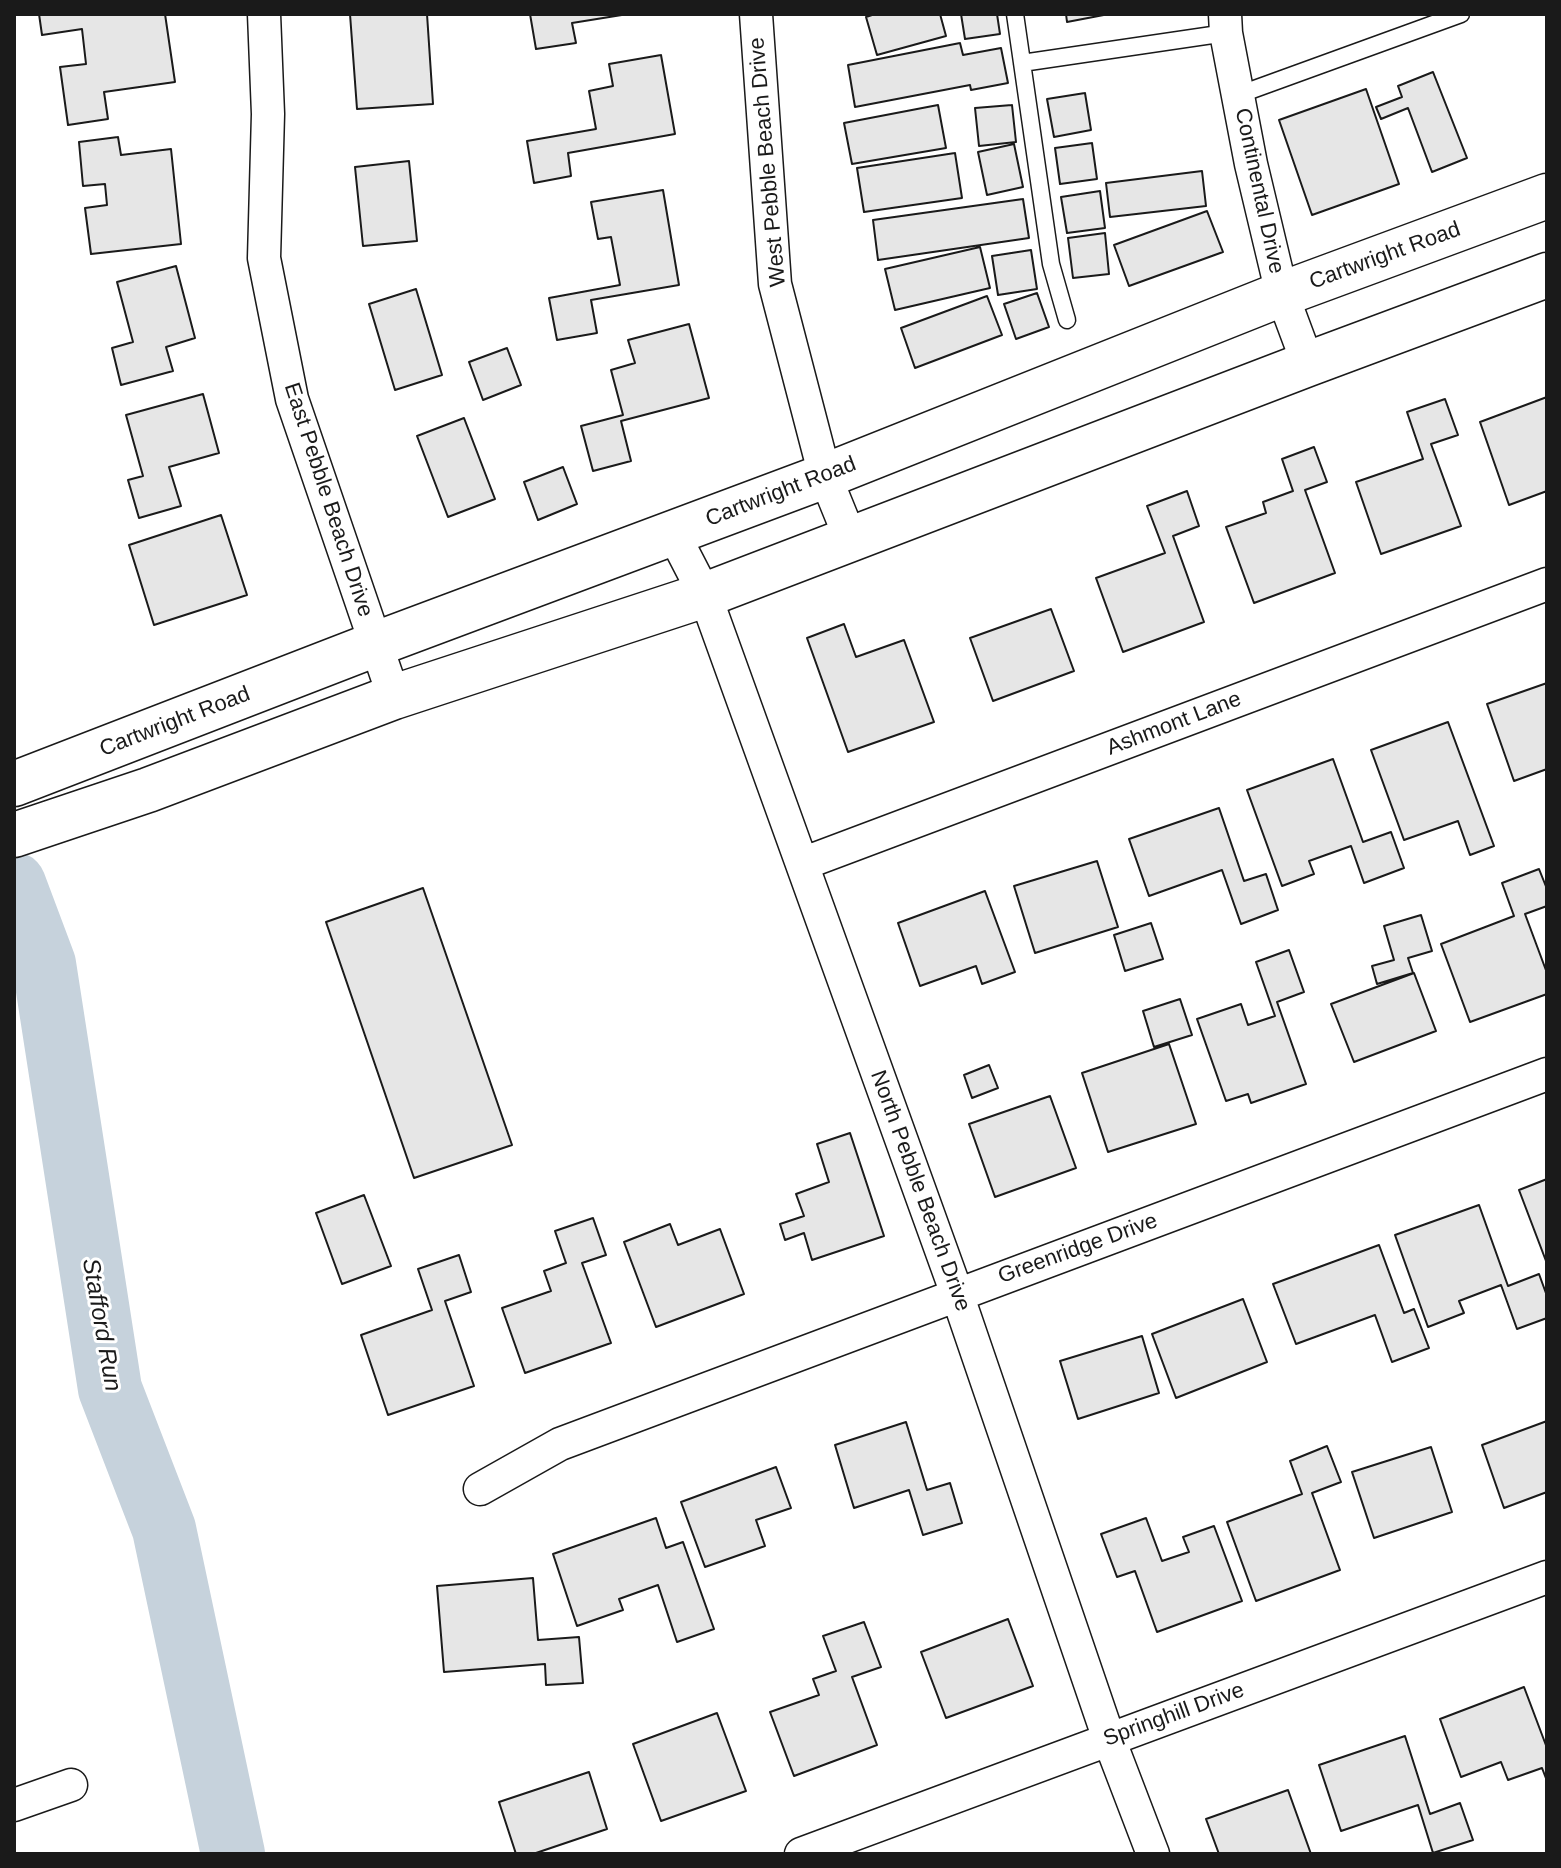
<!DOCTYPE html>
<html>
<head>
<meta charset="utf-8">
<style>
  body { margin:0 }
  #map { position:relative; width:1561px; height:1868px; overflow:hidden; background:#fff; font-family:Arial,sans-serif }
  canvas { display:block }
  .frame { position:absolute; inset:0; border:16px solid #1a1a1a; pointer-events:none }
</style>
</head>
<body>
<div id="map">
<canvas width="1561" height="1868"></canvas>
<div class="frame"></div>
</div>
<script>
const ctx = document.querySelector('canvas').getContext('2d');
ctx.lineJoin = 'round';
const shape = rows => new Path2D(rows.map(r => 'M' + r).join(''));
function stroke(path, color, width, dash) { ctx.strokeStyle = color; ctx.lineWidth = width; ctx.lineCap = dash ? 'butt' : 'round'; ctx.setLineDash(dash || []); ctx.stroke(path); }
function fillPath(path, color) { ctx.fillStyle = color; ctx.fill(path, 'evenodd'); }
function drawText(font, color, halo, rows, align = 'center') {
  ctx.font = font + ' Arial,sans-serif'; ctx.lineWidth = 6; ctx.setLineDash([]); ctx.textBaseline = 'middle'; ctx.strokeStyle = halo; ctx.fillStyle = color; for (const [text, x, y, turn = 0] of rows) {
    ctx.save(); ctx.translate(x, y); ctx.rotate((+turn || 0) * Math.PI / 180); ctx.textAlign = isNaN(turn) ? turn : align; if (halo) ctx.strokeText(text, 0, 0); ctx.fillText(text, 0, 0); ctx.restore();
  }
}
const river = shape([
  [14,884,44,964,110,1389,164,1529,233,1854]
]);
const building = shape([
  [39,14,165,14,175,82,104,92,108,119,68,125,60,67,86,64,82,29,42,35,39,14],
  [350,14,427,14,433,104,357,109,350,14],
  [530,14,628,14,572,23,576,43,536,49,530,14],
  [875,14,940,14,946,36,877,55,866,17,875,14],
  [961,14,997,14,1000,34,965,39,961,14],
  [1066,14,1109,14,1067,22,1066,14],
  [960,43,963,55,1001,48,1008,83,971,90,970,85,855,107,848,65,960,43],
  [661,55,675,134,568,153,571,176,534,183,527,141,596,129,589,91,613,86,609,64,661,55],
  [1433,72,1467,158,1432,172,1408,108,1381,119,1376,107,1402,97,1398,86,1433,72],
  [1366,89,1399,184,1312,215,1279,120,1366,89],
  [1085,93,1091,130,1054,137,1047,99,1085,93],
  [938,105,946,148,852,164,844,123,938,105],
  [1012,105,1016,142,979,146,975,108,1012,105],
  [118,137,121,155,171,149,181,244,91,254,85,208,107,205,105,184,83,186,79,142,118,137],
  [1092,143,1097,179,1060,184,1055,148,1092,143],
  [1014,144,1023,187,987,195,978,152,1014,144],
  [955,153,962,198,864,212,857,168,955,153],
  [409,161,417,241,363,246,355,167,409,161],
  [1202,171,1206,206,1110,217,1106,183,1202,171],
  [663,190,679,285,591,300,597,333,557,340,549,298,620,285,611,237,598,239,591,202,663,190],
  [1100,191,1105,228,1067,233,1061,197,1100,191],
  [1023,199,1029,238,878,260,873,220,1023,199],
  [1207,211,1223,252,1129,286,1114,245,1207,211],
  [1105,233,1109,274,1073,278,1068,238,1105,233],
  [980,247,990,288,895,310,885,269,980,247],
  [1031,250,1037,289,998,295,992,256,1031,250],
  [176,266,195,338,166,347,173,371,121,385,112,348,133,342,117,282,176,266],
  [416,289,442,375,395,390,369,304,416,289],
  [1037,293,1049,327,1016,339,1004,304,1037,293],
  [987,296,1002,335,915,368,901,328,987,296],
  [689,324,709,398,621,421,631,461,593,471,581,426,623,415,611,370,635,363,628,340,689,324],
  [507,348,521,385,483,400,469,362,507,348],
  [203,394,219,453,169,467,181,506,139,518,128,480,143,476,126,415,203,394],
  [1547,397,1547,491,1509,505,1480,422,1547,397],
  [1445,399,1458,435,1431,444,1461,526,1381,554,1356,482,1423,459,1407,412,1445,399],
  [464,418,495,499,448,517,417,436,464,418],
  [1314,447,1327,482,1305,490,1335,573,1254,603,1226,527,1266,513,1263,502,1293,491,1282,459,1314,447],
  [563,467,577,504,538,520,524,482,563,467],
  [1187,491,1199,526,1173,536,1204,622,1123,652,1096,578,1165,553,1147,506,1187,491],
  [221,515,247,595,154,625,129,545,221,515],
  [1051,609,1074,671,993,701,970,638,1051,609],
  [844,624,856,657,904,640,934,722,848,752,807,638,844,624],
  [1547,683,1547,769,1514,781,1487,704,1547,683],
  [1448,722,1494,846,1470,855,1458,821,1404,840,1371,750,1448,722],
  [1333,759,1363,842,1391,832,1404,868,1364,883,1351,846,1309,861,1314,874,1282,886,1247,790,1333,759],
  [1219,808,1244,881,1266,874,1278,910,1241,924,1222,870,1149,896,1129,839,1219,808],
  [1097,861,1118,927,1035,953,1014,886,1097,861],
  [1539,869,1547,889,1547,906,1525,914,1547,973,1547,994,1470,1022,1441,944,1514,916,1502,883,1539,869],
  [423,888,512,1145,414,1178,326,922,423,888],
  [985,891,1015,972,982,984,976,966,920,986,898,923,985,891],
  [1421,915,1432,951,1408,958,1413,973,1377,984,1372,966,1394,960,1384,926,1421,915],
  [1151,923,1163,959,1125,971,1114,935,1151,923],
  [1289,950,1304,992,1277,1002,1306,1084,1251,1103,1248,1094,1226,1101,1197,1019,1241,1004,1248,1025,1275,1016,1256,962,1289,950],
  [1414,973,1436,1031,1354,1062,1331,1004,1414,973],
  [1180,999,1192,1035,1154,1047,1143,1011,1180,999],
  [1169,1044,1196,1124,1108,1152,1082,1073,1169,1044],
  [989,1065,998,1088,972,1098,964,1075,989,1065],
  [1050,1096,1076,1168,995,1197,969,1124,1050,1096],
  [850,1133,884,1236,812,1260,804,1233,785,1240,780,1224,804,1216,796,1194,829,1182,817,1144,850,1133],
  [1547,1179,1547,1260,1546,1261,1519,1190,1547,1179],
  [364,1195,391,1266,342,1284,316,1213,364,1195],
  [1479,1205,1508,1286,1539,1274,1547,1296,1547,1318,1517,1329,1501,1285,1459,1301,1464,1313,1428,1327,1395,1235,1479,1205],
  [593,1218,606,1255,582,1263,611,1343,525,1373,502,1308,551,1291,544,1271,566,1263,555,1231,593,1218],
  [670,1224,678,1245,720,1229,744,1294,656,1327,624,1242,670,1224],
  [1379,1245,1404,1313,1414,1309,1429,1348,1392,1362,1375,1315,1296,1344,1273,1284,1379,1245],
  [459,1255,471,1292,445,1301,474,1386,388,1415,361,1335,432,1310,418,1269,459,1255],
  [1243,1299,1267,1362,1176,1398,1152,1334,1243,1299],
  [1142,1336,1159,1393,1078,1419,1060,1361,1142,1336],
  [1547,1421,1547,1492,1504,1508,1482,1445,1547,1421],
  [906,1422,927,1490,950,1483,962,1523,923,1535,909,1490,854,1508,835,1445,906,1422],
  [1327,1446,1341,1482,1312,1493,1340,1570,1256,1601,1227,1522,1302,1494,1290,1461,1327,1446],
  [1431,1447,1452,1512,1374,1538,1352,1472,1431,1447],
  [776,1467,791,1508,756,1520,765,1546,705,1567,681,1502,776,1467],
  [656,1518,666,1548,683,1542,714,1629,677,1642,658,1585,619,1599,623,1610,577,1626,553,1554,656,1518],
  [1146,1518,1162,1561,1189,1552,1183,1537,1214,1526,1242,1601,1157,1632,1135,1571,1117,1577,1101,1534,1146,1518],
  [533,1578,538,1640,579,1637,583,1683,546,1685,545,1664,444,1672,437,1586,533,1578],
  [1008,1619,1033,1686,946,1718,921,1652,1008,1619],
  [864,1622,881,1667,852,1677,877,1745,794,1776,770,1712,819,1695,813,1679,836,1671,823,1636,864,1622],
  [1524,1687,1547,1748,1547,1781,1542,1768,1508,1780,1501,1762,1461,1777,1440,1719,1524,1687],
  [717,1713,746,1791,661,1821,633,1744,717,1713],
  [1405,1736,1430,1814,1460,1803,1473,1840,1433,1853,1418,1805,1341,1831,1319,1765,1405,1736],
  [589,1772,607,1829,533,1854,516,1854,499,1802,589,1772],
  [1288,1790,1311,1854,1219,1854,1206,1819,1288,1790]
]);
const service = shape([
  [1015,14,1051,264,1067,320],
  [1022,63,1226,33],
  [1238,95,1461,14]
]);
const minor = shape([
  [264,14,268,114,264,258,292,399,394,697],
  [756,14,775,284,825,476,851,540],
  [1225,14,1226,33,1251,164,1282,294,1308,364],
  [673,533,705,595,957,1294,1109,1739,1153,1854],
  [802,864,1547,584],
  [480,1489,560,1444,1547,1074],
  [14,1805,71,1785],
  [801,1854,1547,1577]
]);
const primary = shape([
  [14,784,376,644,825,476,1282,294,1547,196],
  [14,835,148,790,394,697,705,595,1308,364,1547,275]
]);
const streetNames = [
  ["West Pebble Beach Drive",768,162,-95],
  ["Continental Drive",1259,191,78],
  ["Cartwright Road",1385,256,-20],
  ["Cartwright Road",781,492,-21],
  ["East Pebble Beach Drive",328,500,72],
  ["Cartwright Road",175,722,-21],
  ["Ashmont Lane",1174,724,-21],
  ["North Pebble Beach Drive",920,1191,70],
  ["Greenridge Drive",1078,1249,-20],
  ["Springhill Drive",1174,1715,-20]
];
const waterNames = [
  ["Stafford Run",101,1325,80]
];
stroke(river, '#c6d2dc', 64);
fillPath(building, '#e6e6e6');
stroke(building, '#1a1a1a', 2);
stroke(service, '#1a1a1a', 19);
stroke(minor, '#1a1a1a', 35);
stroke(primary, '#1a1a1a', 47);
stroke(service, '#fff', 16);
stroke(minor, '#fff', 32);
stroke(primary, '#fff', 44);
drawText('22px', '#1a1a1a', '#fff', streetNames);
drawText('italic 24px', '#1a1a1a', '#fff', waterNames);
</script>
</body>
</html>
